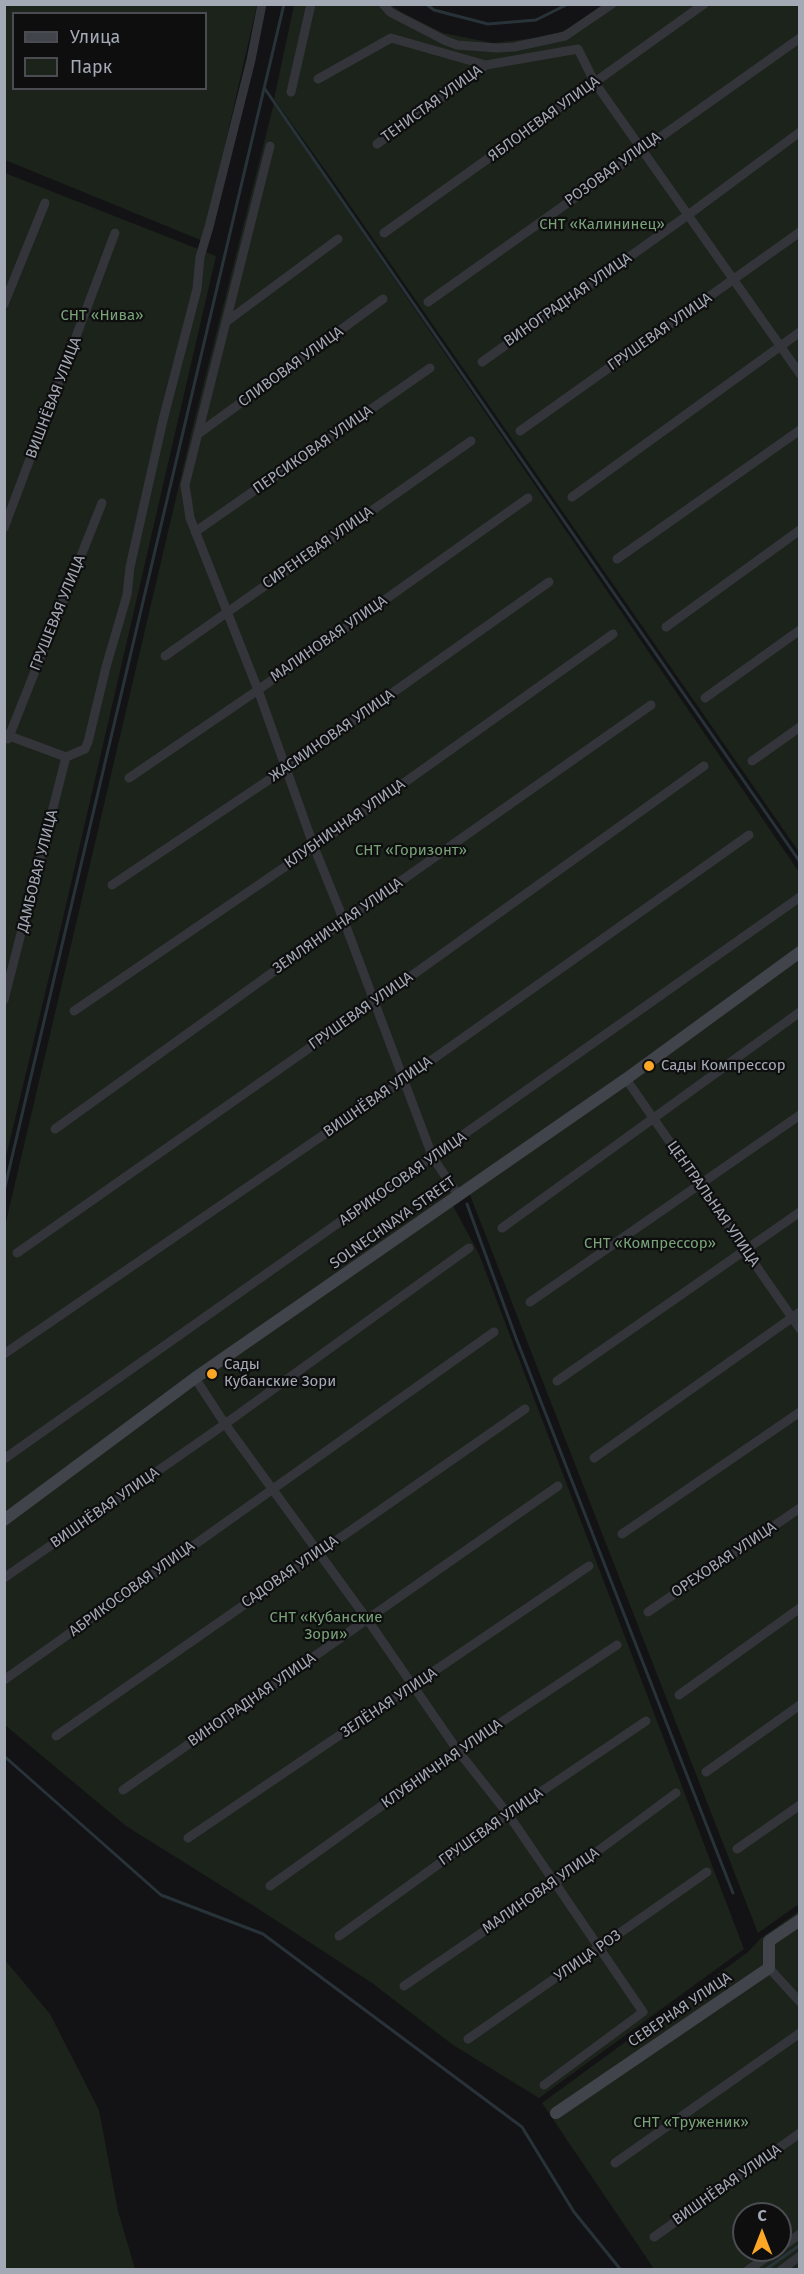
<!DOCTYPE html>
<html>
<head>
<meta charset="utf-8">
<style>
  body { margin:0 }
  #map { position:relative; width:804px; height:2274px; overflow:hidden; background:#131315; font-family:"Fira Sans",sans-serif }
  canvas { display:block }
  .frame { position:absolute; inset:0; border:6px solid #a3aab6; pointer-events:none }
  .legend { position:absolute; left:12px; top:12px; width:195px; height:78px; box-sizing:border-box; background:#0e0e0f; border:2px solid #4a4c52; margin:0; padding:8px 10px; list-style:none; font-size:18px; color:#a3aab6 }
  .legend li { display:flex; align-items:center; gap:12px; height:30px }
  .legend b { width:30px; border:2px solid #4a4c52 }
  .north { position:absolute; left:732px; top:2202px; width:60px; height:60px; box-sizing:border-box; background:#0e0e0f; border:2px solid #4a4c52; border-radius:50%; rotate:0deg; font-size:16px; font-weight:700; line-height:24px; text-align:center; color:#a3aab6 }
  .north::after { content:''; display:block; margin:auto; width:21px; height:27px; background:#fba624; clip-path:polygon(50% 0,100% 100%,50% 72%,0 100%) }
</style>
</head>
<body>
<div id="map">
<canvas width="804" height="2274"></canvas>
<div class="frame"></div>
<ul class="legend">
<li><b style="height:8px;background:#41444a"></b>Улица</li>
<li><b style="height:16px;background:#1b231b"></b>Парк</li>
</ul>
<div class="north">С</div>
</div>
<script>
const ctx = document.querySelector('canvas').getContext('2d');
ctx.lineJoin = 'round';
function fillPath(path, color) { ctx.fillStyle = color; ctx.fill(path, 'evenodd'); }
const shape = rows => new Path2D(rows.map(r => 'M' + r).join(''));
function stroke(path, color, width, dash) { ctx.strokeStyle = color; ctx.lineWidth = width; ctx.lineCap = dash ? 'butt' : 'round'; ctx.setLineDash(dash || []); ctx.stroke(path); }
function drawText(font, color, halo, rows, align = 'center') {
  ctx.font = font + ' "Fira Sans",sans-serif'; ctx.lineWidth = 4.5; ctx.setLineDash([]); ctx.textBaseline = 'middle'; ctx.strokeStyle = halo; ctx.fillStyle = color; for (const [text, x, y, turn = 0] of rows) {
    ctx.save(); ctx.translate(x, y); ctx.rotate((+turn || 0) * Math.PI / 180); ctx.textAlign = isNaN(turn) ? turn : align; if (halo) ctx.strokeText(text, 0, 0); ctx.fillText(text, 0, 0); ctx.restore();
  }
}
const green = shape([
  [4,5,257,5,203,241,5,160],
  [14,14,206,14,206,88,14,88],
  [294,5,391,5,401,12,443,33,493,43,551,36,581,23,605,5,799,5,799,852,331,178,274,99],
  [274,103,799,872,799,1904,758,1933,468,1190,451,1202,479,1254,744,1949,539,2098,453,2045,372,1983,257,1908,126,1826,5,1725,5,1226,191,434],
  [5,173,216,256,60,931,5,1161],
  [799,1911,799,2269,654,2269,542,2103,748,1952,761,1938],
  [744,2214,780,2214,780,2250,744,2250],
  [5,1960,50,2014,99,2110,118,2211,135,2269,5,2269]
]);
const stream = shape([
  [426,4,434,10,488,24,536,20,568,4],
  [265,89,800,862],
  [4,1191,284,4],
  [467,1204,516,1338,733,1893],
  [4,1756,161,1895,263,1934,522,2127,574,2212,621,2270],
  [765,2270,800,2245]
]);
const street = shape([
  [383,4,390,12,444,40,457,45,497,48,514,47,565,36,612,4],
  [318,79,391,38,486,65,578,49,595,83,800,374],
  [291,92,311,4],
  [377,144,486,65],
  [270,146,185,485,190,518,258,690,314,847,344,921,433,1158,459,1196],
  [384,233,704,4],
  [428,302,800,38],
  [4,304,45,203],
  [226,322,338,239],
  [482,362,688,215,800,132],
  [520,431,800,232],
  [198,434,383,299],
  [572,497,800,332],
  [4,528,115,233],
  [195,532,430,368],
  [617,559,800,430],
  [666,627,800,530],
  [165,656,471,441],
  [705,698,800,630],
  [4,734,66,757,85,749,88,742,106,667,127,595,130,567,163,420,197,289,200,257,209,227,251,60,262,4],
  [8,739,102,503],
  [752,761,800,727],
  [129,778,258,690,528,498],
  [112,885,285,769,549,582],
  [4,1000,66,757],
  [74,1011,314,847,613,634],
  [626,1079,800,1329],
  [55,1129,344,921,651,705],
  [502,1228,800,1012],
  [17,1253,375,1002,704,766],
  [530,1302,800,1115],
  [4,1354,405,1079,749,835],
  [195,1378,225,1424,367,1619,458,1751,508,1814,643,2012,544,2085],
  [557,1381,800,1212],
  [594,1458,800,1312],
  [4,1459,800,897],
  [622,1534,800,1412],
  [4,1578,225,1424,469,1248],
  [648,1612,800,1508],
  [4,1680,494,1332],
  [679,1695,800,1608],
  [56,1736,525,1409],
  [706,1772,800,1705],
  [123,1790,558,1486],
  [188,1838,589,1566],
  [737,1849,800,1805],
  [270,1886,458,1751,617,1645],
  [339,1936,508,1814,646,1721],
  [769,1968,800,2002],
  [404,1986,556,1882,676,1793],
  [468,2039,707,1872],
  [615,2163,800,2033],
  [654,2237,800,2133],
  [780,2248,800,2234],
  [748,2270,777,2250],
  [781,2270,800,2256]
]);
const secondary = shape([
  [4,1520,195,1378,626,1079,800,952],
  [556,2113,769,1968,769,1941,800,1920]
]);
const markers = [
  [649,1066,6,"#fba624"],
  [212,1374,6,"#fba624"]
];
const streetNames = [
  ["ТЕНИСТАЯ УЛИЦА",432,104,-36],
  ["ЯБЛОНЕВАЯ УЛИЦА",544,119,-36],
  ["РОЗОВАЯ УЛИЦА",613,169,-36],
  ["ВИНОГРАДНАЯ УЛИЦА",568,300,-35],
  ["ГРУШЕВАЯ УЛИЦА",660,332,-35],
  ["СЛИВОВАЯ УЛИЦА",291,367,-36],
  ["ВИШНЁВАЯ УЛИЦА",54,398,-69],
  ["ПЕРСИКОВАЯ УЛИЦА",313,450,-35],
  ["СИРЕНЕВАЯ УЛИЦА",318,548,-35],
  ["ГРУШЕВАЯ УЛИЦА",58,613,-68],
  ["МАЛИНОВАЯ УЛИЦА",329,639,-35],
  ["ЖАСМИНОВАЯ УЛИЦА",332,736,-35],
  ["КЛУБНИЧНАЯ УЛИЦА",345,824,-35],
  ["ДАМБОВАЯ УЛИЦА",38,871,-76],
  ["ЗЕМЛЯНИЧНАЯ УЛИЦА",338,926,-35],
  ["ГРУШЕВАЯ УЛИЦА",361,1011,-35],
  ["ВИШНЁВАЯ УЛИЦА",378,1097,-35],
  ["АБРИКОСОВАЯ УЛИЦА",403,1179,-35],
  ["ЦЕНТРАЛЬНАЯ УЛИЦА",713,1204,55],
  ["SOLNECHNAYA STREET",393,1223,-35],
  ["ВИШНЁВАЯ УЛИЦА",105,1508,-35],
  ["ОРЕХОВАЯ УЛИЦА",724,1560,-34],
  ["САДОВАЯ УЛИЦА",290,1572,-35],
  ["АБРИКОСОВАЯ УЛИЦА",132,1589,-36],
  ["ВИНОГРАДНАЯ УЛИЦА",252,1700,-35],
  ["ЗЕЛЁНАЯ УЛИЦА",389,1703,-34],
  ["КЛУБНИЧНАЯ УЛИЦА",442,1764,-35],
  ["ГРУШЕВАЯ УЛИЦА",491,1827,-35],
  ["МАЛИНОВАЯ УЛИЦА",541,1891,-35],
  ["УЛИЦА РОЗ",588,1956,-35],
  ["СЕВЕРНАЯ УЛИЦА",680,2010,-34],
  ["ВИШНЁВАЯ УЛИЦА",727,2185,-35]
];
const parkNames = [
  ["СНТ «Калининец»",602,225],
  ["СНТ «Нива»",102,316],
  ["СНТ «Горизонт»",411,851],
  ["СНТ «Компрессор»",650,1244],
  ["СНТ «Кубанские",326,1618],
  ["Зори»",326,1635],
  ["СНТ «Труженик»",691,2123]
];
const poiNames = [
  ["Сады Компрессор",661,1066],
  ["Сады",224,1365],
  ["Кубанские Зори",224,1382]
];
fillPath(green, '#1b231b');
stroke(stream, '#283339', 3);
stroke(street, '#34353a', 9);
stroke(secondary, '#41444a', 12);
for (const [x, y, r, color] of markers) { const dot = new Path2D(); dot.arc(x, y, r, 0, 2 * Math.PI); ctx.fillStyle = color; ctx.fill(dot); stroke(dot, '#0e0e0f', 2); }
drawText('15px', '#a3aab6', '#0e0e0f', streetNames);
drawText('15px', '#79a279', '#0e0e0f', parkNames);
drawText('15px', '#a3aab6', '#0e0e0f', poiNames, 'left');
</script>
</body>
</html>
